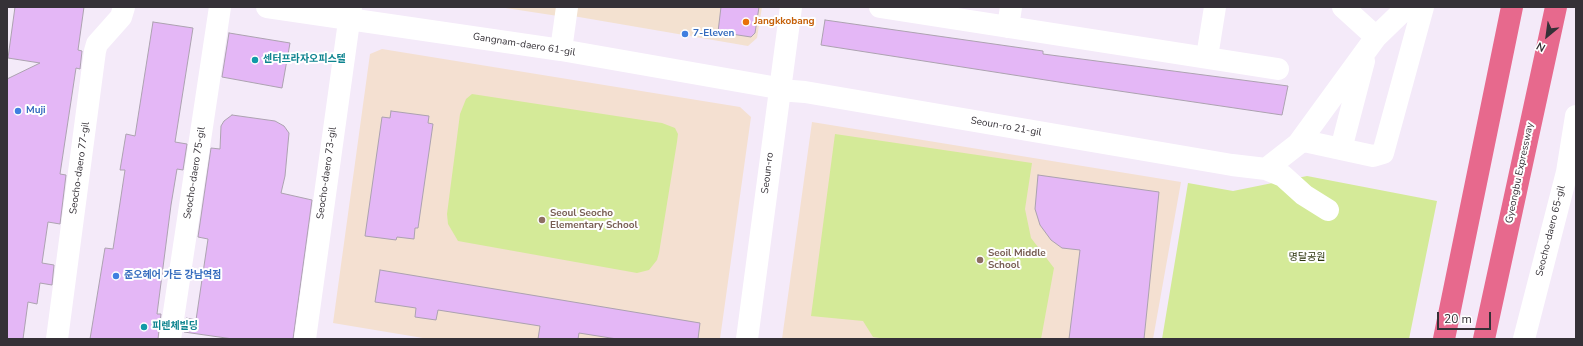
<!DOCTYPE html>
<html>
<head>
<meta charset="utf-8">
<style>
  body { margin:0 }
  #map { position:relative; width:1583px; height:346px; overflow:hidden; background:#f4eaf9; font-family:"Nunito Sans",sans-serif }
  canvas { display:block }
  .frame { position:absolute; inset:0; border:8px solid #353137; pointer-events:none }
  .north { position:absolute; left:1527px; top:16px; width:40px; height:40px; -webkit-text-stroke:3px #fff; paint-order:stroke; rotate:209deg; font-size:11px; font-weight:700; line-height:16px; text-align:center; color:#353137 }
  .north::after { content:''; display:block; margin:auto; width:14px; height:18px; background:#353137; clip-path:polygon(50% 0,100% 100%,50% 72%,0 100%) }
  .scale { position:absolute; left:1437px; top:312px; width:54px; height:18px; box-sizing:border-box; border:2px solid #353137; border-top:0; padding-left:5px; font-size:12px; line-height:14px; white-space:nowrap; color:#353137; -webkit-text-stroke:3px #fff; paint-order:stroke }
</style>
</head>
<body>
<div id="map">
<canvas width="1583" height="346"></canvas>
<div class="frame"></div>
<div class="north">N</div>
<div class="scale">20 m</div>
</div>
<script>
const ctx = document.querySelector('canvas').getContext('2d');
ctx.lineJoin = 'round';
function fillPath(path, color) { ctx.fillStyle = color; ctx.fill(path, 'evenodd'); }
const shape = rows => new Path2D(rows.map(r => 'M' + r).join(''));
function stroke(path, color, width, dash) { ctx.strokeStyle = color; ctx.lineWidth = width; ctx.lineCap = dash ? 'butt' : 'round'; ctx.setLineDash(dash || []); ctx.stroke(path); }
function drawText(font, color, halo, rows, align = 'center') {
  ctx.font = font + ' "Nunito Sans","Noto Sans KR",sans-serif'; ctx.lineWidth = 4; ctx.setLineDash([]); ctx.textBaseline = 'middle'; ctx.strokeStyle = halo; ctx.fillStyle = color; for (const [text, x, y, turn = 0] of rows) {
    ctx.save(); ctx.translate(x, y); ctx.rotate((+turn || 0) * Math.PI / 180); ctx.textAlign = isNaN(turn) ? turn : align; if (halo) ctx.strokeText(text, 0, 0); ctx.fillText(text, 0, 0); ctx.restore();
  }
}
const commercial = shape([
  [499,7,559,7,558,16],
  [574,7,762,7,757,38,748,46,573,16]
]);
const education = shape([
  [382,49,740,107,751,117,720,339,429,339,333,323,370,54],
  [812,122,1181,182,1153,339,782,339]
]);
const green = shape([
  [472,94,662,123,675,128,678,134,677,142,659,253,657,260,649,270,637,273,458,241,448,224,447,214,460,114,466,99],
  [835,134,1032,163,1025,209,1031,238,1054,268,1041,339,886,339,873,337,863,321,811,316],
  [1307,176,1437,201,1409,339,1162,339,1188,183,1233,191]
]);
const building = shape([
  [15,7,84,7,78,50,82,51,80,69,76,68,60,174,66,175,60,224,48,222,42,263,54,265,52,285,40,283,37,304,28,302,23,339,7,339,7,79,40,63,8,58,15,7],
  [721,7,759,7,755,33,751,37,718,32,721,7],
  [825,20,1043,51,1043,54,1288,86,1282,115,1065,83,821,45,825,20],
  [153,22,193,28,175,142,187,144,183,170,177,169,171,205,157,314,161,314,158,339,90,339,105,248,113,249,125,170,120,170,126,134,135,136,153,22],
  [229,33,290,43,282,88,222,77,229,33],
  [391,111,429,116,428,123,433,124,418,228,415,228,414,239,397,237,396,240,365,236,382,117,390,118,391,111],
  [232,115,275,121,284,126,289,133,285,176,281,193,312,200,293,339,233,339,184,332,186,318,196,320,208,239,198,237,211,148,220,149,221,126,224,121,232,115],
  [1038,175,1159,192,1144,339,1069,339,1080,250,1062,248,1051,240,1040,225,1035,209,1038,175],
  [380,270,700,323,698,339,617,339,579,333,578,339,538,339,540,326,438,310,436,320,415,317,416,308,375,302,380,270]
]);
const minor = shape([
  [267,7,561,50,772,87,779,90,805,92,1232,165,1266,169,1298,144,1376,37],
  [880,7,1278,69],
  [1343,7,1376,37,1407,7],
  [1008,27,1011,7],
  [561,50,567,7],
  [1207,57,1215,7],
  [1298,144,1304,141,1373,156,1383,153,1423,7],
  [1341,149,1364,61],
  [1266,169,1283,176,1304,195,1328,210],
  [57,339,95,51,97,44,121,17,124,7],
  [170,339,220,7],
  [305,339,351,7],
  [747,339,791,7],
  [1524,339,1567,172,1576,116]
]);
const highway = shape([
  [1444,339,1512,7],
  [1484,339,1556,7]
]);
const markers = [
  [746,22,4,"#e8710a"],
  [685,34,4,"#3f7fe0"],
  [255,60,4,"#0f9aa8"],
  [18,111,4,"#3f7fe0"],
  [542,220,4,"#8d6e63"],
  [980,260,4,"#8d6e63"],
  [116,276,4,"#3f7fe0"],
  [144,327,4,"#0f9aa8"]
];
const foodNames = [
  ["Jangkkobang",754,22]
];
const shopNames = [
  ["7-Eleven",693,34],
  ["Muji",26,111],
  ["준오헤어 가든 강남역점",124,276]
];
const streetNames = [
  ["Gangnam-daero 61-gil",524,45,9],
  ["Seoun-ro 21-gil",1006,127,10],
  ["Seocho-daero 77-gil",80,168,-82],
  ["Seocho-daero 75-gil",195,173,-81],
  ["Seocho-daero 73-gil",327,173,-82],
  ["Seoun-ro",768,173,-83],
  ["Gyeongbu Expressway",1520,173,-78],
  ["Seocho-daero 65-gil",1551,231,-76]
];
const cultureNames = [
  ["센터프라자오피스텔",263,60],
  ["피렌체빌딩",152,327]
];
const educationNames = [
  ["Seoul Seocho",550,214],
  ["Elementary School",550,226],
  ["Seoil Middle",988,254],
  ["School",988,266]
];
const parkNames = [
  ["명달공원",1307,258]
];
fillPath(commercial, '#f3e1d0');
fillPath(education, '#f4e0d1');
fillPath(green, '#d4ea98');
fillPath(building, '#e4b7f6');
stroke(building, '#aca2b0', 1);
stroke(minor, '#fff', 22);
stroke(highway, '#e7698d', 22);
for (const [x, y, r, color] of markers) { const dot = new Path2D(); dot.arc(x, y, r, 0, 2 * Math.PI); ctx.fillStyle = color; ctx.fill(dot); stroke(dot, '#fff', 1.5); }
drawText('bold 10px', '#c56008', '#fff', foodNames, 'left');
drawText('bold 10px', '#366cbe', '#fff', shopNames, 'left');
drawText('10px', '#353137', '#fff', streetNames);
drawText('bold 10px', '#0d838f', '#fff', cultureNames, 'left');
drawText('bold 10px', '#785e54', '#fff', educationNames, 'left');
drawText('10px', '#2f3810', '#fff', parkNames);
</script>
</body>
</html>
